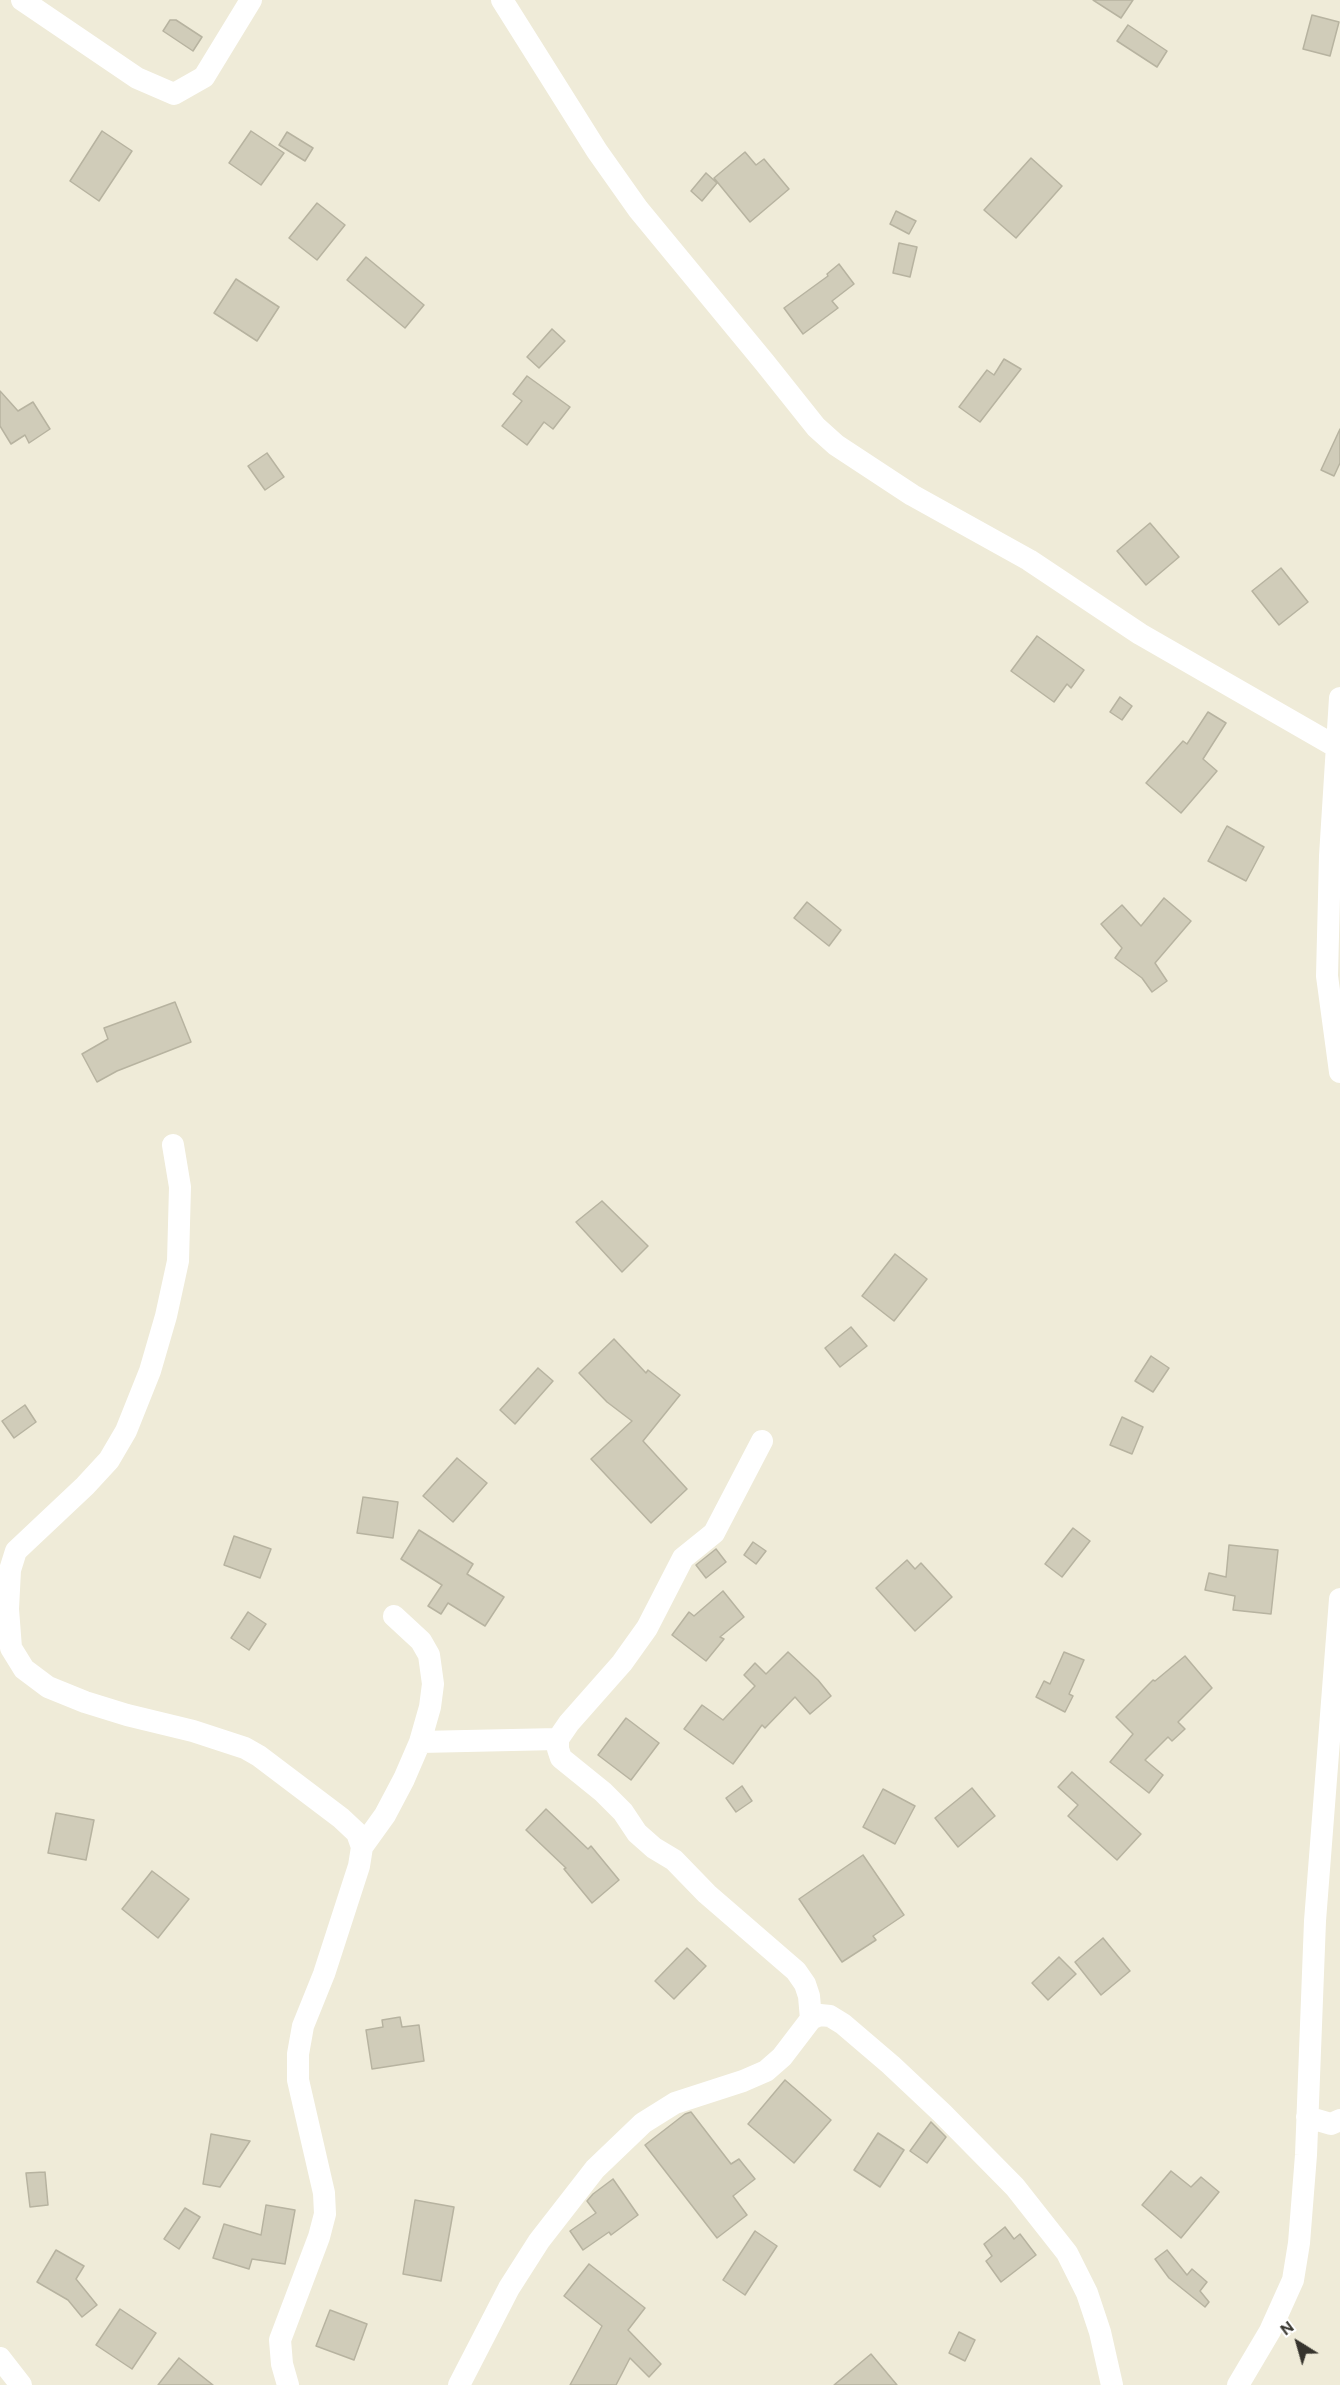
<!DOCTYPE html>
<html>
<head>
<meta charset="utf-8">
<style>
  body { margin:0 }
  #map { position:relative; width:1340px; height:2385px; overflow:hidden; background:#efebd8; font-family:"DM Sans",sans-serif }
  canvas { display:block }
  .north { position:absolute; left:1268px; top:2313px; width:60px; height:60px; -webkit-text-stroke:4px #fff; paint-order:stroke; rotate:323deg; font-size:16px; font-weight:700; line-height:24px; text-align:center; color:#36342d }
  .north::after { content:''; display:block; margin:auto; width:21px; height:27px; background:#36342d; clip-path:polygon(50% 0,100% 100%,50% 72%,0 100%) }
</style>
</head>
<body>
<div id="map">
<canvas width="1340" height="2385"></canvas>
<div class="north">N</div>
</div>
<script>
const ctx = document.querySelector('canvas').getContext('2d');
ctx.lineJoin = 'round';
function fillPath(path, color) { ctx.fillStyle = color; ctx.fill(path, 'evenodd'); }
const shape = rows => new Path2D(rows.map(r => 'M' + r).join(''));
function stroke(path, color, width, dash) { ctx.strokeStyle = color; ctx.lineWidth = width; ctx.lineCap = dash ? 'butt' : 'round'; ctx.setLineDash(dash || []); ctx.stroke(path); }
const building = shape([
  [1093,0,1133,0,1121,18,1093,0],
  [1312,15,1339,22,1330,56,1303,49,1312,15],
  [170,20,176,20,202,37,193,51,163,31,170,20],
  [1128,25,1167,51,1157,67,1117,41,1128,25],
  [102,131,132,151,99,201,70,181,102,131],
  [251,131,284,153,261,185,229,163,251,131],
  [287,132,313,148,305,161,279,145,287,132],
  [745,152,756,165,764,159,789,189,750,222,714,178,745,152],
  [1031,158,1062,186,1016,238,984,210,1031,158],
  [706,173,717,183,702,201,691,191,706,173],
  [317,203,345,225,317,260,289,238,317,203],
  [896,211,916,221,909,234,890,224,896,211],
  [899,243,917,247,910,277,893,273,899,243],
  [366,257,424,305,405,328,347,280,366,257],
  [839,264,854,284,832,301,838,308,803,334,784,308,828,276,827,274,839,264],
  [236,279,279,307,257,341,214,313,236,279],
  [552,329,565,341,539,368,527,357,552,329],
  [1004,359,1021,369,980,422,959,407,987,370,994,375,1004,359],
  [527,376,570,407,553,429,544,422,527,445,502,426,522,401,513,394,527,376],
  [0,391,18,411,33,402,50,429,29,443,25,435,11,444,0,426,0,391],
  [1340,429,1340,463,1334,476,1321,470,1340,429],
  [267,453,284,477,265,490,248,466,267,453],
  [1150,523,1179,557,1146,585,1117,551,1150,523],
  [1281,568,1308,602,1279,625,1252,591,1281,568],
  [1037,636,1084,670,1071,688,1067,684,1054,702,1011,671,1037,636],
  [1120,697,1132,706,1122,720,1110,712,1120,697],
  [1208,712,1226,723,1203,759,1217,771,1181,813,1146,783,1183,741,1187,744,1208,712],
  [1227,826,1264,847,1246,881,1208,861,1227,826],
  [1164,898,1191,921,1155,963,1167,981,1152,992,1142,978,1115,958,1122,948,1101,924,1122,905,1141,926,1164,898],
  [807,902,841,930,829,946,794,918,807,902],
  [175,1002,191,1042,117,1071,97,1082,82,1054,108,1039,104,1028,175,1002],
  [602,1201,648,1246,622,1272,576,1222,602,1201],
  [895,1254,927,1279,894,1321,862,1296,895,1254],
  [851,1327,867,1346,840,1367,825,1348,851,1327],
  [614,1339,646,1373,648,1370,680,1395,643,1441,687,1489,651,1523,591,1459,632,1421,607,1402,579,1373,614,1339],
  [1151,1356,1169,1368,1153,1392,1135,1381,1151,1356],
  [538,1368,553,1381,515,1424,500,1410,538,1368],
  [25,1405,36,1422,14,1438,2,1421,25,1405],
  [1122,1417,1143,1427,1132,1454,1110,1445,1122,1417],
  [457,1458,487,1483,453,1522,423,1496,457,1458],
  [363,1497,398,1502,393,1538,357,1533,363,1497],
  [1073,1528,1090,1541,1062,1577,1045,1564,1073,1528],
  [419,1530,473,1564,467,1574,504,1597,485,1626,448,1603,441,1614,428,1606,442,1585,401,1559,419,1530],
  [234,1536,271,1549,260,1578,224,1565,234,1536],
  [753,1542,766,1551,756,1564,744,1555,753,1542],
  [1229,1545,1278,1550,1271,1614,1233,1610,1235,1596,1205,1590,1209,1573,1226,1577,1229,1545],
  [716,1549,726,1562,706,1578,696,1565,716,1549],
  [907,1560,915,1569,921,1563,952,1597,915,1631,876,1588,907,1560],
  [723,1591,744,1617,720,1637,724,1639,706,1661,672,1635,689,1612,694,1616,723,1591],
  [248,1612,266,1624,249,1650,231,1638,248,1612],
  [788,1652,818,1680,831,1696,810,1714,795,1697,765,1728,762,1725,733,1764,684,1729,702,1705,723,1720,755,1686,744,1675,755,1663,766,1674,788,1652],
  [1064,1652,1084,1660,1069,1694,1073,1696,1065,1712,1036,1697,1044,1681,1050,1684,1064,1652],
  [1185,1656,1212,1688,1178,1722,1185,1729,1172,1741,1168,1737,1145,1760,1163,1775,1149,1793,1110,1762,1133,1734,1116,1717,1153,1680,1155,1681,1185,1656],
  [626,1718,659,1743,631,1780,598,1755,626,1718],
  [1072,1772,1141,1834,1117,1860,1068,1816,1078,1805,1058,1787,1072,1772],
  [742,1786,752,1801,736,1812,726,1798,742,1786],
  [972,1788,995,1816,958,1847,935,1818,972,1788],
  [883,1789,915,1806,895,1844,863,1827,883,1789],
  [546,1809,588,1849,591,1846,619,1880,592,1903,564,1869,566,1868,526,1830,546,1809],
  [56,1813,94,1820,86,1860,48,1853,56,1813],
  [863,1855,904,1915,873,1936,876,1940,842,1962,799,1899,863,1855],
  [152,1871,189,1899,158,1938,122,1909,152,1871],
  [1103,1938,1130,1971,1101,1995,1075,1962,1103,1938],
  [687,1948,706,1966,674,1999,655,1981,687,1948],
  [1059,1957,1076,1974,1048,2000,1032,1983,1059,1957],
  [400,2017,402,2027,419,2025,424,2061,372,2069,366,2030,383,2027,382,2020,400,2017],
  [785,2080,831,2120,794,2163,748,2124,785,2080],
  [691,2112,731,2164,739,2159,755,2179,733,2196,747,2215,717,2238,645,2145,685,2114,691,2112],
  [931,2122,946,2137,927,2163,910,2151,931,2122],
  [878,2133,904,2150,880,2187,854,2170,878,2133],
  [211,2134,250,2141,220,2187,203,2184,211,2134],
  [1171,2171,1191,2187,1201,2177,1219,2192,1181,2238,1142,2205,1171,2171],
  [45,2172,48,2205,30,2207,26,2173,45,2172],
  [613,2179,638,2215,611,2235,609,2232,583,2250,570,2231,596,2213,587,2201,593,2194,613,2179],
  [415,2200,454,2207,441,2281,403,2274,415,2200],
  [266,2205,295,2210,285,2264,252,2259,249,2269,213,2258,224,2224,261,2235,266,2205],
  [185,2208,200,2217,179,2249,164,2239,185,2208],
  [1005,2227,1014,2239,1020,2234,1036,2255,1001,2282,986,2261,992,2256,984,2244,1005,2227],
  [755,2231,777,2246,745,2295,723,2280,755,2231],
  [56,2250,84,2266,76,2279,97,2305,82,2317,68,2300,37,2282,56,2250],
  [1167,2250,1187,2275,1192,2269,1207,2282,1200,2291,1209,2302,1205,2307,1169,2278,1155,2259,1167,2250],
  [589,2264,645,2308,628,2330,661,2364,649,2377,630,2358,616,2385,570,2385,602,2326,564,2296,589,2264],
  [120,2309,156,2333,132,2369,96,2345,120,2309],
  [330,2310,367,2324,354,2360,316,2346,330,2310],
  [959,2332,975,2340,965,2361,949,2353,959,2332],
  [871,2354,897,2385,834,2385,871,2354],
  [179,2358,213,2385,158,2385,179,2358]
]);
const street = shape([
  [22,0,137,78,174,94,204,77,251,0],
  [502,0,597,151,638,209,765,363,816,427,836,445,912,495,1029,560,1140,634,1340,749],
  [1340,698,1330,856,1327,976,1340,1072],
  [173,1145,180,1187,178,1261,166,1316,150,1371,126,1431,109,1460,85,1486,16,1551,10,1570,8,1609,11,1648,24,1669,48,1687,85,1702,127,1715,193,1731,245,1748,259,1756,341,1818,357,1833,362,1847,359,1866,324,1974,303,2026,298,2054,298,2080,324,2193,325,2214,319,2237,280,2340,282,2364,288,2385],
  [762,1441,714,1533,683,1558,647,1628,622,1663,569,1723,558,1739,558,1749,561,1758,603,1792,623,1812,637,1833,654,1848,674,1860,707,1894,796,1971,805,1984,809,1996,811,2019],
  [420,1742,558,1739],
  [362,1847,385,1815,404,1779,420,1742,430,1707,433,1684,429,1655,421,1641,394,1616],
  [1307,2117,1331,2124,1340,2120],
  [0,2358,21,2385],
  [459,2385,509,2288,539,2241,595,2169,643,2123,675,2103,743,2081,766,2071,782,2057,811,2019,820,2015,830,2016,843,2024,891,2065,942,2113,1015,2187,1067,2253,1087,2293,1100,2332,1112,2385],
  [1238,2385,1270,2331,1293,2280,1299,2243,1306,2155,1315,1921,1340,1599]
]);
fillPath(building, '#d0ccb9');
stroke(building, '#b7b3a0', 1.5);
stroke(street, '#fff', 22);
</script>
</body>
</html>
